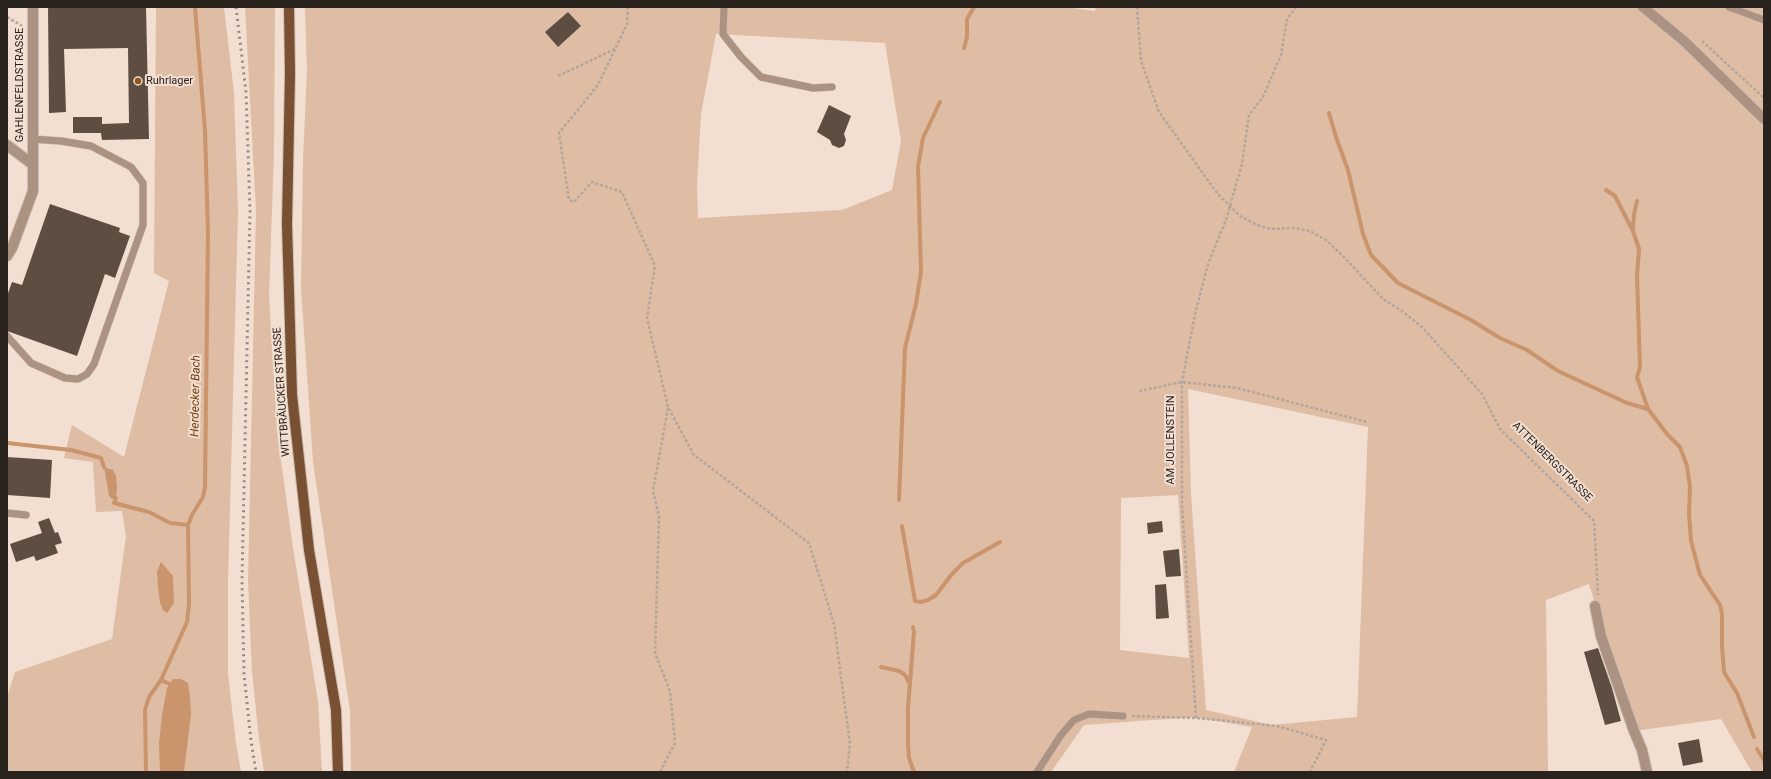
<!DOCTYPE html>
<html>
<head>
<meta charset="utf-8">
<style>
  body { margin:0 }
  #map { position:relative; width:1771px; height:779px; overflow:hidden; background:#f2dfd1; font-family:Roboto,sans-serif }
  canvas { display:block }
  .frame { position:absolute; inset:0; border:8px solid #29221d; pointer-events:none }
</style>
</head>
<body>
<div id="map">
<canvas width="1771" height="779"></canvas>
<div class="frame"></div>
</div>
<script>
const ctx = document.querySelector('canvas').getContext('2d');
ctx.lineJoin = 'round';
function fillPath(path, color) { ctx.fillStyle = color; ctx.fill(path, 'evenodd'); }
const shape = rows => new Path2D(rows.map(r => 'M' + r).join(''));
function stroke(path, color, width, dash) { ctx.strokeStyle = color; ctx.lineWidth = width; ctx.lineCap = dash ? 'butt' : 'round'; ctx.setLineDash(dash || []); ctx.stroke(path); }
function drawText(font, color, halo, rows, align = 'center') {
  ctx.font = font + ' Roboto,sans-serif'; ctx.lineWidth = 4; ctx.setLineDash([]); ctx.textBaseline = 'middle'; ctx.strokeStyle = halo; ctx.fillStyle = color; for (const [text, x, y, turn = 0] of rows) {
    ctx.save(); ctx.translate(x, y); ctx.rotate((+turn || 0) * Math.PI / 180); ctx.textAlign = isNaN(turn) ? turn : align; if (halo) ctx.strokeText(text, 0, 0); ctx.fillText(text, 0, 0); ctx.restore();
  }
}
const green = shape([
  [156,7,224,7,234,93,238,211,228,581,228,674,236,743,241,772,7,772,7,697,15,672,112,639,126,536,122,511,96,512,93,462,64,458,72,425,124,457,169,281,154,273],
  [245,7,275,7,274,153,269,296,277,431,293,548,318,701,322,772,264,772,259,739,252,672,248,581,256,211],
  [305,7,1065,7,1095,11,1096,7,1764,7,1764,772,1752,772,1721,719,1634,731,1589,584,1546,600,1548,772,1234,772,1252,727,1194,717,1084,725,1051,772,351,772,350,711,313,462,301,288,303,159,307,72],
  [716,34,885,43,901,141,892,190,842,210,698,218,697,184,701,114],
  [1188,389,1368,427,1357,717,1272,725,1206,710,1191,494],
  [1178,495,1189,658,1120,650,1121,498]
]);
const water = shape([
  [104,467,113,470,116,476,117,488,116,498,112,499,109,496],
  [161,562,173,576,174,603,167,613,163,610,160,603,158,586,157,572],
  [173,679,181,679,188,683,190,697,191,714,184,772,160,772,159,743,162,715,167,688]
]);
const stream = shape([
  [964,48,967,37,967,19,974,7],
  [1329,113,1336,137,1348,170,1363,234,1371,255,1398,283,1471,320,1500,338,1527,350,1558,371,1627,403,1648,409],
  [1606,190,1615,196,1633,231,1639,249,1637,276,1640,367,1637,377,1648,409,1667,434,1680,447,1687,466,1690,487,1689,513,1691,541,1700,575,1720,605,1722,614,1722,646,1724,672,1737,693,1754,737],
  [1633,228,1634,214,1637,201],
  [7,443,71,450,101,458,104,467],
  [116,498,114,503,149,512,170,523,188,525],
  [899,500,905,348,916,304,921,272,918,167,923,138,940,102],
  [902,526,915,601,921,602,928,600,936,595,952,574,963,563,1000,542],
  [913,627,914,632,908,708,908,744,909,758,914,772],
  [881,667,899,671,905,675,910,684],
  [161,680,170,684],
  [1757,749,1764,760],
  [146,772,145,710,149,697,161,680,187,622,189,604,188,525,192,515,203,497,205,487,208,232,205,131,195,7]
]);
const building = shape([
  [48,7,146,7,149,139,102,140,101,133,73,133,73,117,102,117,102,124,129,123,128,48,64,49,66,112,49,113],
  [568,12,581,26,558,47,545,32],
  [829,105,851,116,844,134,846,140,844,146,839,148,832,145,830,140,817,132],
  [50,204,120,228,119,232,130,236,115,278,105,274,77,356,7,331,7,296,12,282,22,285],
  [7,457,52,460,50,498,7,495],
  [49,518,55,533,58,532,62,543,55,545,58,553,36,561,34,556,16,562,10,544,42,533,38,522],
  [1162,521,1163,532,1148,534,1147,523],
  [1179,549,1181,576,1166,577,1163,551],
  [1166,584,1169,618,1156,619,1155,585],
  [1598,648,1612,688,1621,721,1605,725,1584,652],
  [1699,739,1703,762,1683,766,1678,743]
]);
const path = shape([
  [628,7,627,24,598,85,559,133,569,200,574,202,592,182,622,192,655,266,647,318,668,407,694,455,809,543,834,624,850,744,847,772],
  [1137,7,1141,61,1159,112,1217,193,1240,216,1257,225,1270,229,1294,228,1310,231,1326,240,1343,256,1383,299,1402,311,1422,327,1482,394,1500,429,1594,521,1598,595],
  [7,17,22,26],
  [1702,41,1764,98],
  [558,76,615,49],
  [1139,391,1182,382,1237,388,1367,422],
  [1132,716,1196,718,1277,726,1326,740,1310,772],
  [1196,718,1182,505,1182,382,1195,314,1208,264,1226,220,1242,164,1249,115,1263,97,1281,55,1287,19,1296,7],
  [660,772,675,743,670,691,655,653,659,516,653,491,668,408]
]);
const lane = shape([
  [724,7,723,34,741,57,761,77,813,88,832,87],
  [1729,7,1764,20],
  [7,336,31,363,65,378,78,379,87,374,94,364,143,225,143,183,131,167,91,146,61,141,32,139],
  [7,513,26,515],
  [1037,772,1061,735,1074,720,1089,714,1123,716]
]);
const street = shape([
  [1643,7,1684,41,1764,119],
  [7,145,32,164],
  [7,256,12,248,33,191,33,7],
  [1595,606,1601,636,1634,731,1642,750,1647,772]
]);
const primary = shape([
  [289,7,290,73,287,224,292,395,309,550,336,710,338,772]
]);
const rail = shape([
  [236,7,246,92,250,211,242,581,244,674,251,741,256,772]
]);
const markers = [
  [138,81,4,"#93531c"]
];
const poiNames = [
  ["Ruhrlager",146,81]
];
const streetNames = [
  ["GAHLENFELDSTRASSE",20,85,-90],
  ["WITTBRÄUCKER STRASSE",282,392,-94],
  ["AM JOLLENSTEIN",1171,440,-90],
  ["ATTENBERGSTRASSE",1552,462,45]
];
const waterNames = [
  ["Herdecker Bach",196,396,-89]
];
fillPath(green, '#dfbca4');
fillPath(water, '#ca946d');
stroke(stream, '#ca946d', 4);
fillPath(building, '#5e4e42');
stroke(lane, '#cebdb1', 8);
stroke(street, '#cebdb1', 12);
stroke(primary, '#cebdb1', 12);
stroke(path, '#b5a69b', 2.5, [3, 2]);
stroke(lane, '#ab9282', 7);
stroke(street, '#ab9282', 10);
stroke(primary, '#795031', 10);
stroke(rail, '#96887e', 3, [2, 4]);
for (const [x, y, r, color] of markers) { const dot = new Path2D(); dot.arc(x, y, r, 0, 2 * Math.PI); ctx.fillStyle = color; ctx.fill(dot); stroke(dot, '#f2dfd1', 1.5); }
drawText('11px', '#29221d', '#f2dfd1', poiNames, 'left');
drawText('11px', '#29221d', '#f2dfd1', streetNames);
drawText('italic 12px', '#6f3c0d', '#f2dfd1', waterNames);
</script>
</body>
</html>
